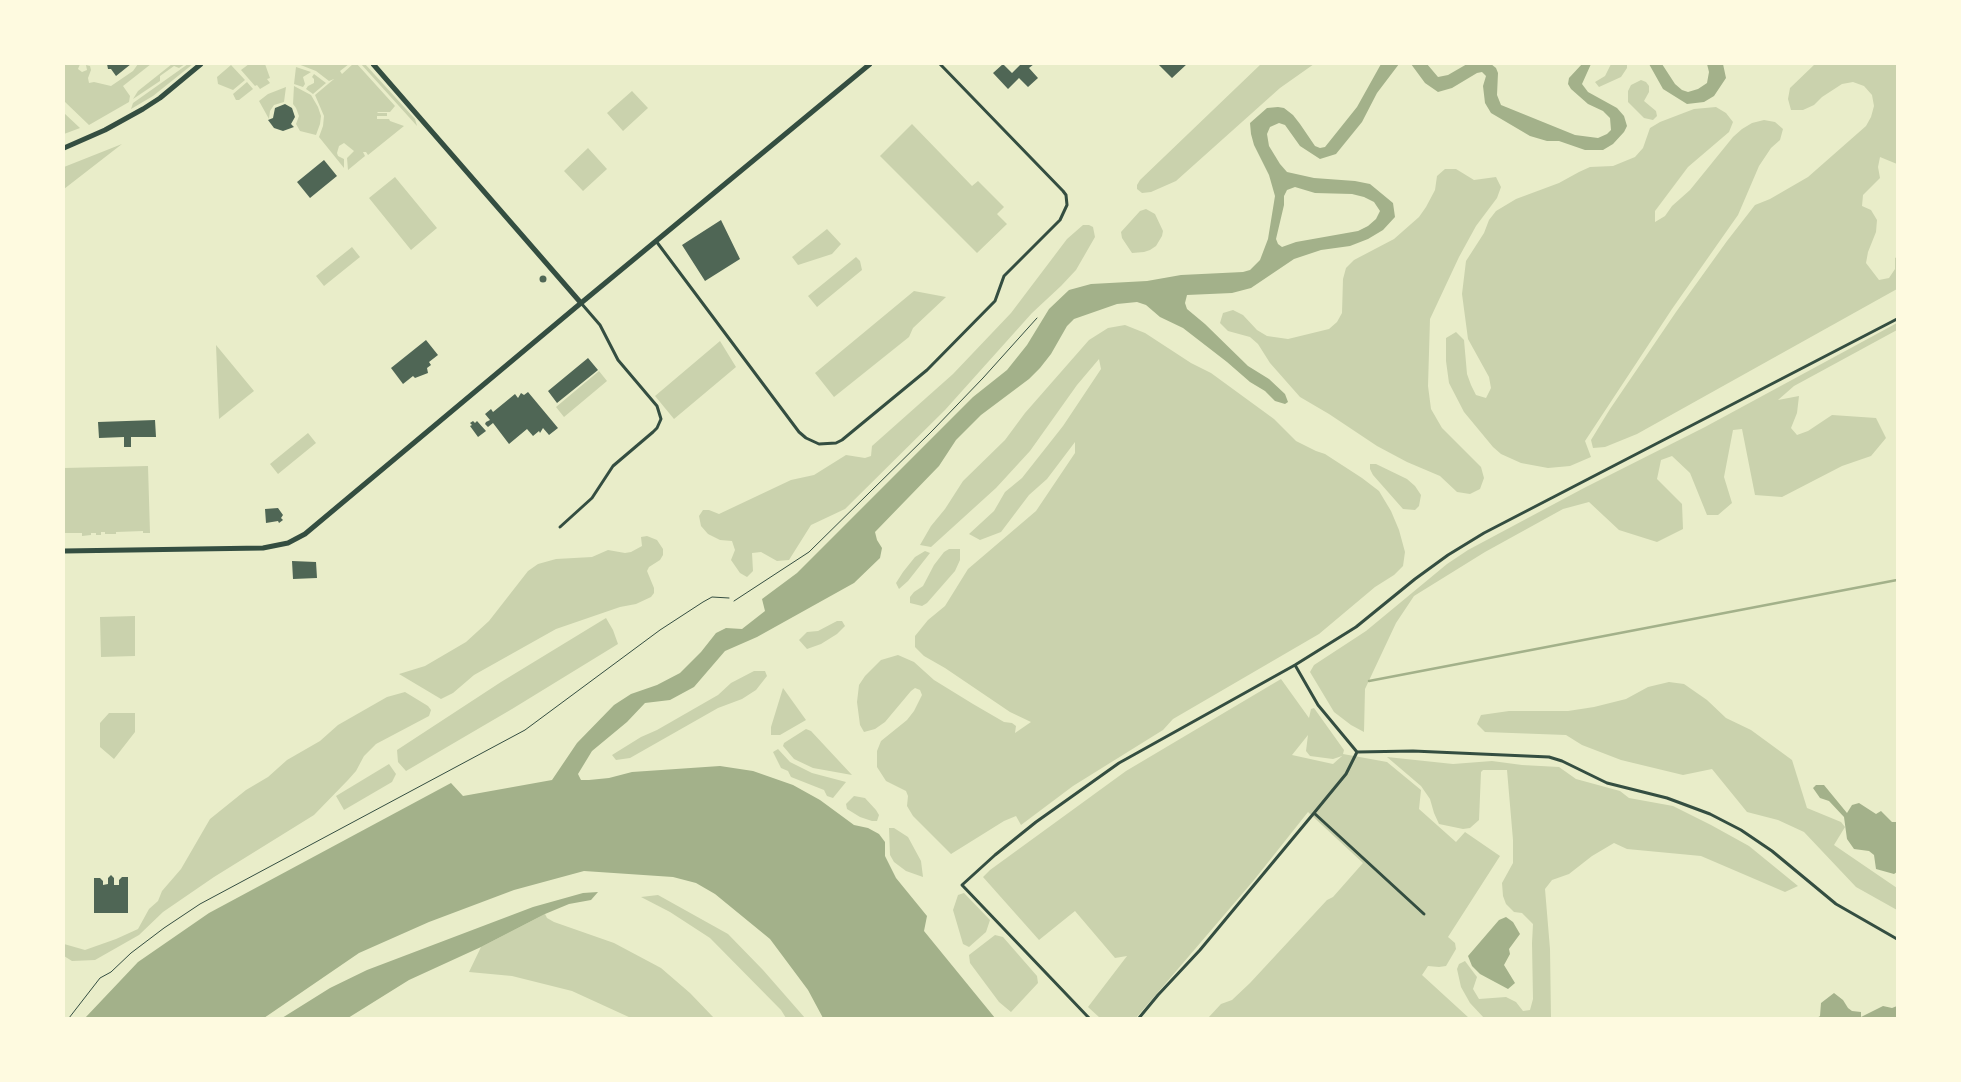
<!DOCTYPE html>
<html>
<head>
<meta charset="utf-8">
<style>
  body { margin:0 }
  #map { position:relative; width:1961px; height:1082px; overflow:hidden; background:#e9edc9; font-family:"Exo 2",sans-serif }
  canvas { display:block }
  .frame { position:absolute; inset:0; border:65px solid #fefae0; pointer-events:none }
</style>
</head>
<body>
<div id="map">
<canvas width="1961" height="1082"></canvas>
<div class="frame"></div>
</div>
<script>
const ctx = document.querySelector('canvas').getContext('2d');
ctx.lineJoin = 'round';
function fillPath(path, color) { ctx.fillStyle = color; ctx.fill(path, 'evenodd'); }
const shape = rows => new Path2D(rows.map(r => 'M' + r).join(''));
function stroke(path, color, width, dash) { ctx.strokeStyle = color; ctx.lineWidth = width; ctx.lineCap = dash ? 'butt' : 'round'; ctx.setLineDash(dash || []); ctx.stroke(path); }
const green = shape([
  [64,64,80,64,78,69,82,72,87,70,86,65,90,66,91,70,88,78,89,83,94,82,111,86,133,71,138,64,151,64,123,86,130,96,129,102,89,125,64,101],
  [172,64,185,64,179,68,174,66,160,76,160,81,133,99,138,91],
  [188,64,193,64,153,96,131,109,133,103],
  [249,64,265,64,270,78,267,79,270,83,260,89,257,85,255,86,241,70],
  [298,64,349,64,340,71,342,74,353,64,357,64,395,106,390,112,378,112,377,113,387,113,387,116,377,116,377,119,389,119,390,121,404,126,368,155,366,152,363,152,365,156,348,170,347,158,354,151,344,143,339,146,337,153,338,156,344,159,344,168,319,137,323,126,324,116,315,95,334,79,329,81,316,71],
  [361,64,365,64,415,119,417,126],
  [1261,64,1314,64,1280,88,1176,181,1151,192,1142,193,1137,189,1137,185,1140,180],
  [1611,64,1627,64,1627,68,1621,77,1599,87,1595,82,1605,76],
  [1815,64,1897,64,1897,164,1880,157,1878,167,1880,178,1863,195,1862,206,1871,210,1877,220,1876,232,1868,252,1866,263,1879,280,1889,278,1895,269,1895,258,1897,257,1897,289,1637,434,1605,447,1593,448,1591,440,1610,409,1676,312,1727,241,1755,205,1770,199,1808,177,1866,126,1871,117,1874,106,1872,95,1864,86,1853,82,1842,84,1822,97,1814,105,1803,110,1791,110,1788,99,1790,88],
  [231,65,245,80,233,90,218,84,217,77],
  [296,67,311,72,303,77,305,84,303,87,294,84],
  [314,74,326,83,313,94,306,89,308,86,314,83,314,79,312,77],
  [1641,80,1646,82,1649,86,1649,92,1644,101,1656,111,1657,116,1653,120,1644,118,1628,102,1628,91,1631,85],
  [247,82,253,89,239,100,236,100,233,94],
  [294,86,311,95,318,107,321,116,320,124,316,135,300,131,296,124,299,116,296,108,293,104],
  [286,87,284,102,274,105,270,111,269,119,259,101,268,94],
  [632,91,648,108,623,131,607,113],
  [1716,107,1726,113,1733,122,1729,132,1688,167,1655,211,1655,222,1665,216,1672,206,1690,190,1733,137,1742,129,1752,123,1764,120,1775,122,1783,129,1780,140,1771,148,1759,166,1738,215,1672,309,1585,441,1591,457,1570,466,1548,468,1521,463,1501,454,1493,447,1464,412,1449,383,1446,361,1446,338,1456,332,1464,340,1467,374,1471,385,1476,395,1486,398,1491,388,1489,377,1468,339,1462,294,1466,261,1484,233,1489,220,1496,211,1516,199,1559,183,1579,172,1590,167,1613,166,1635,157,1643,148,1650,128,1660,122,1694,109],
  [64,113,80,128,64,134],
  [912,124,972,186,978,181,1004,207,997,214,1007,224,977,253,880,156],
  [122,144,64,189,64,167],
  [588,148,607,169,583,191,564,171],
  [1445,169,1456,169,1474,180,1496,177,1501,187,1497,198,1476,226,1459,257,1430,319,1428,386,1431,409,1442,428,1481,467,1484,478,1480,489,1470,494,1457,492,1440,476,1407,462,1377,446,1329,414,1300,397,1270,363,1258,344,1250,337,1228,331,1220,323,1223,313,1233,310,1243,315,1257,330,1267,336,1288,339,1329,329,1337,322,1342,313,1343,279,1346,268,1354,260,1394,239,1419,217,1426,207,1435,190,1437,176],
  [395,177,437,228,411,250,369,198],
  [1146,209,1155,214,1163,231,1162,236,1156,246,1150,250,1144,252,1132,253,1122,238,1121,232,1140,211],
  [1083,225,1089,225,1093,227,1095,237,1076,270,1061,286,1032,313,945,410,845,509,811,525,789,560,777,561,761,552,752,553,753,571,747,577,740,573,731,560,735,550,732,541,720,540,708,534,701,526,699,516,703,510,709,510,719,514,791,480,814,475,846,455,865,458,871,456,872,446,953,374,1011,313,1067,239],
  [827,229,841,244,832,254,798,265,792,257],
  [352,247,360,257,324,286,316,276],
  [856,257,860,261,862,270,817,307,808,296],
  [914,291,946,297,913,328,909,337,834,397,815,373],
  [1897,323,1897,330,1794,386,1778,400,1799,396,1797,413,1791,428,1797,435,1808,431,1832,415,1876,418,1886,438,1871,456,1842,466,1782,497,1755,495,1742,429,1733,430,1724,477,1732,503,1718,515,1707,515,1690,473,1672,456,1661,460,1657,479,1682,504,1683,529,1657,542,1619,530,1589,502,1563,509,1485,552,1414,596,1396,623,1365,689,1364,732,1351,725,1334,712,1310,672,1314,665,1366,631,1447,564,1468,550,1584,488,1705,427],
  [1125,325,1145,333,1191,363,1211,373,1274,419,1296,441,1316,451,1325,454,1362,478,1379,491,1391,511,1399,530,1405,552,1403,566,1394,575,1375,587,1319,634,1173,719,1163,730,1073,786,1021,825,1016,816,1004,821,951,854,913,816,907,806,908,796,906,791,886,781,877,767,877,751,881,741,907,720,914,711,922,695,920,690,915,688,911,691,885,722,875,729,864,732,860,725,857,702,859,685,865,676,881,660,898,655,914,662,934,680,973,704,1004,722,1012,723,1016,726,1015,733,1031,722,1010,712,945,668,924,656,915,647,915,636,928,620,945,606,968,569,1036,511,1075,453,1075,442,1047,479,1029,495,1001,532,980,540,969,534,994,511,1005,492,1022,478,1063,426,1101,369,1099,359,1077,385,1030,451,996,488,931,547,920,545,931,526,945,509,963,481,1005,440,1025,413,1089,340,1108,328],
  [720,341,736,367,674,419,655,396],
  [216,345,254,391,219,419],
  [599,371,607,381,564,417,556,407],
  [308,433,316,443,278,474,270,464],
  [1370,464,1376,464,1407,479,1415,486,1421,495,1419,506,1415,510,1403,509,1373,475,1370,469],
  [148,466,150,533,143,533,143,531,116,532,116,534,105,534,105,532,101,532,101,535,96,535,96,533,91,533,91,535,82,536,82,533,64,533,64,468],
  [647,536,657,540,663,549,663,555,660,560,649,567,647,571,654,588,654,593,651,597,636,604,620,607,556,629,474,675,453,693,441,699,399,674,425,666,466,642,489,621,528,571,538,564,556,559,592,557,608,550,625,553,631,552,642,546,641,537],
  [949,549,960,549,960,560,955,571,927,603,922,606,910,603,910,597,914,592,923,586,934,565,944,552],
  [925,551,930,553,908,581,899,589,896,583,903,572,915,557],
  [135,616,135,656,101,657,100,617],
  [606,618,613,630,618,644,512,709,406,771,398,762,397,750,501,682],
  [837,621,842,621,845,626,837,634,821,644,807,649,799,640,807,632,818,631],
  [754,671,765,671,767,676,756,690,742,699,718,708,630,758,616,760,612,755,641,737,657,730,718,695,731,683],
  [1281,679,1309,718,1311,709,1314,708,1344,750,1343,754,1387,762,1421,790,1419,809,1456,842,1465,832,1500,856,1448,937,1455,943,1456,949,1446,966,1439,967,1428,966,1422,975,1469,1018,1208,1018,1221,1004,1232,1000,1250,983,1327,900,1333,897,1363,863,1308,812,1254,880,1136,1018,1100,1018,1088,1007,1127,956,1115,958,1075,911,1039,940,983,877,990,870,1126,771],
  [1308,735,1306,751,1310,756,1333,759,1342,756,1333,764,1292,755],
  [1669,682,1684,684,1707,700,1726,718,1751,730,1792,760,1807,808,1841,822,1845,827,1834,845,1897,888,1897,910,1856,887,1804,832,1778,820,1747,812,1712,769,1683,775,1621,760,1582,745,1566,735,1485,732,1477,724,1481,715,1509,711,1568,711,1594,707,1626,699,1648,687],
  [783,688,806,720,780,735,771,735,771,727],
  [405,692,428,706,431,710,429,716,376,744,364,756,356,771,348,780,314,815,214,877,163,912,139,935,95,960,72,961,64,956,64,944,85,950,116,939,138,929,149,909,158,901,162,891,181,869,210,819,246,790,268,777,287,760,320,741,338,725,387,697],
  [109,713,135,713,135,732,114,759,100,747,100,723],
  [806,729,811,731,852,775,813,768,794,759,783,746,784,743],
  [778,749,790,762,812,773,846,782,833,798,827,796,824,790,791,777,788,771,781,768,773,752],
  [1387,757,1453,764,1492,761,1522,765,1559,767,1576,779,1620,791,1629,798,1673,806,1711,825,1749,846,1798,886,1785,892,1701,856,1627,849,1614,843,1592,856,1569,874,1552,880,1545,889,1550,949,1551,1018,1484,1018,1470,1003,1461,987,1457,969,1459,964,1465,961,1477,977,1473,989,1479,999,1506,997,1516,1002,1523,1011,1530,1010,1533,999,1532,943,1533,924,1522,913,1514,912,1506,904,1503,896,1502,883,1513,863,1513,840,1507,770,1483,770,1481,772,1479,820,1470,828,1463,829,1439,824,1434,813,1430,799,1421,786],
  [389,764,396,774,392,782,344,810,336,796],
  [854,796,865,798,876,810,879,815,877,821,872,821,860,817,847,809,846,804],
  [889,828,894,828,908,837,921,861,923,877,906,871,894,862,890,855],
  [964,893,990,920,986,932,969,947,963,944,953,910,958,895],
  [658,895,728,934,763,970,805,1018,786,1018,781,1010,710,938,670,912,641,897],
  [545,914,547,918,554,922,614,943,661,968,690,993,714,1018,631,1018,572,991,512,976,469,972,481,947],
  [995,935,1003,937,1037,976,1038,983,1011,1012,999,1002,970,963,969,955]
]);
const water = shape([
  [1381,64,1399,64,1377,93,1362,122,1336,154,1320,159,1300,146,1285,125,1279,123,1270,127,1267,134,1269,146,1280,164,1287,172,1314,178,1355,181,1370,184,1393,203,1395,217,1383,230,1368,239,1350,246,1321,250,1294,259,1251,288,1232,293,1187,295,1185,303,1187,309,1205,324,1248,366,1269,379,1285,394,1288,402,1285,404,1275,401,1265,391,1250,382,1227,362,1183,328,1160,317,1146,305,1137,302,1117,304,1074,319,1067,326,1051,354,1040,368,1029,379,981,415,956,440,939,466,875,532,877,540,882,548,880,558,854,583,757,637,725,651,694,687,670,700,645,703,627,722,592,751,578,774,581,780,589,780,609,778,632,772,720,766,753,771,793,785,820,800,854,825,868,828,879,834,885,842,885,856,896,878,927,916,924,931,995,1018,823,1018,808,990,770,939,715,894,696,883,673,877,584,871,514,890,429,922,359,953,264,1018,85,1018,138,962,209,913,451,783,463,796,552,780,577,743,614,705,631,694,657,685,680,673,701,652,716,633,726,628,742,629,765,611,762,599,797,573,973,397,1007,370,1027,345,1049,309,1069,290,1091,284,1147,281,1181,275,1243,272,1250,270,1260,260,1268,239,1275,196,1269,175,1254,145,1251,134,1250,123,1267,108,1278,107,1284,108,1293,115,1300,124,1315,146,1320,148,1325,147,1357,107],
  [1295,187,1315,193,1352,194,1364,197,1374,202,1380,211,1376,219,1368,226,1358,231,1296,242,1282,247,1278,244,1276,239,1284,205,1284,196,1287,190],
  [1411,64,1427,64,1438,77,1448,75,1467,64,1491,64,1496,68,1498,73,1497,95,1501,105,1575,135,1598,138,1607,134,1611,130,1610,118,1603,111,1588,104,1571,89,1568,84,1569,78,1582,64,1591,64,1582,84,1588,92,1617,108,1624,116,1627,126,1624,132,1613,144,1603,150,1585,150,1559,141,1547,141,1530,136,1491,113,1485,103,1483,86,1486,76,1482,72,1477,73,1452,88,1438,92,1425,83],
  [1649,64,1662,64,1675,84,1682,90,1688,92,1698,89,1707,83,1709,72,1707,64,1723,64,1726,78,1714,96,1704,102,1687,104,1663,89],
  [1816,785,1824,785,1847,813,1852,805,1859,803,1876,814,1881,811,1892,822,1897,822,1897,872,1894,874,1876,869,1874,855,1869,851,1854,849,1847,839,1844,817,1829,801,1820,798,1813,788],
  [598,892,591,900,569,904,545,914,481,947,409,980,348,1018,282,1018,330,988,367,970,533,907,583,893],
  [1506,917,1513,922,1520,934,1509,949,1510,954,1504,965,1515,983,1508,989,1480,974,1472,966,1468,956,1499,920],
  [1834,993,1843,1000,1848,1008,1852,1011,1861,1012,1861,1017,1883,1006,1892,1008,1897,1006,1897,1018,1817,1018,1820,1016,1821,1003]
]);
const stream = shape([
  [1369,681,1897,580]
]);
const building = shape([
  [107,64,131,64,116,76,111,69,108,69],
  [1003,64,1012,73,1021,64,1034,64,1029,68,1038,78,1028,87,1019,78,1008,89,993,73],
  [1158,64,1187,64,1172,78],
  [285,104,292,108,295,117,291,124,294,127,283,131,274,128,268,120,273,118,275,108],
  [324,160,337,176,310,198,297,182],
  [721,220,740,259,705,281,682,245],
  '539.5 279a3.5 3.5 0 1 1 7 0a3.5 3.5 0 1 1-7 0Z',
  [426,340,438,355,429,362,431,365,427,368,428,373,415,378,413,376,403,384,391,368],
  [588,358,598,370,557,403,548,391],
  [528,392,558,428,549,435,543,428,540,433,539,431,533,436,527,429,509,444,493,423,488,427,485,424,486,422,490,420,485,414,491,409,493,412,515,394,518,398,521,393,524,395],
  [155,420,156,437,131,437,131,447,124,447,124,437,99,438,98,422],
  [473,421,475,423,477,421,486,431,478,437,470,426,472,425,470,423],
  [278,508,283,515,281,518,283,520,279,523,278,521,266,523,265,509],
  [292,561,316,562,317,578,293,579],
  [111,875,114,878,114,885,119,885,119,880,122,877,128,877,128,913,94,913,94,878,100,878,103,881,103,885,108,884,108,878]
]);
const path = shape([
  [734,601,809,552,932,431,983,378,1037,318],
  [69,1018,100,978,111,972,131,953,164,928,200,904,525,730,660,630,703,602,712,597,729,598]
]);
const minor = shape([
  [656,241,799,432,806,438,819,444,836,443,842,440,927,370,995,301,1004,276,1060,220,1067,205,1066,195,1063,191,940,64],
  [560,527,592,498,613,466,653,432,657,428,661,419,657,406,618,360,600,325,581,303],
  [1295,665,1318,705,1357,752],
  [1357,752,1413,751,1549,757,1562,761,1607,783,1667,798,1710,814,1741,830,1772,851,1836,904,1897,939],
  [1314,813,1424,914],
  [1089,1018,962,885,995,855,1036,822,1119,763,1295,665,1356,627,1415,579,1448,555,1484,533,1897,319],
  [1139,1018,1158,995,1200,950,1314,813,1346,774,1357,752]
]);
const secondary = shape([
  [373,64,581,303],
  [64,551,263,548,288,543,305,534,575,308,870,64]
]);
const primary = shape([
  [64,148,105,130,143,109,160,98,201,64]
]);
fillPath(green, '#cad2ad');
fillPath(water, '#a3b18a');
stroke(stream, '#a3b18a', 2.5);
fillPath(building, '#4f6655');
stroke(path, '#344e41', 1);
stroke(minor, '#344e41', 3);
stroke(secondary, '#344e41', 5);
stroke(primary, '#344e41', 5);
</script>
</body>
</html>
